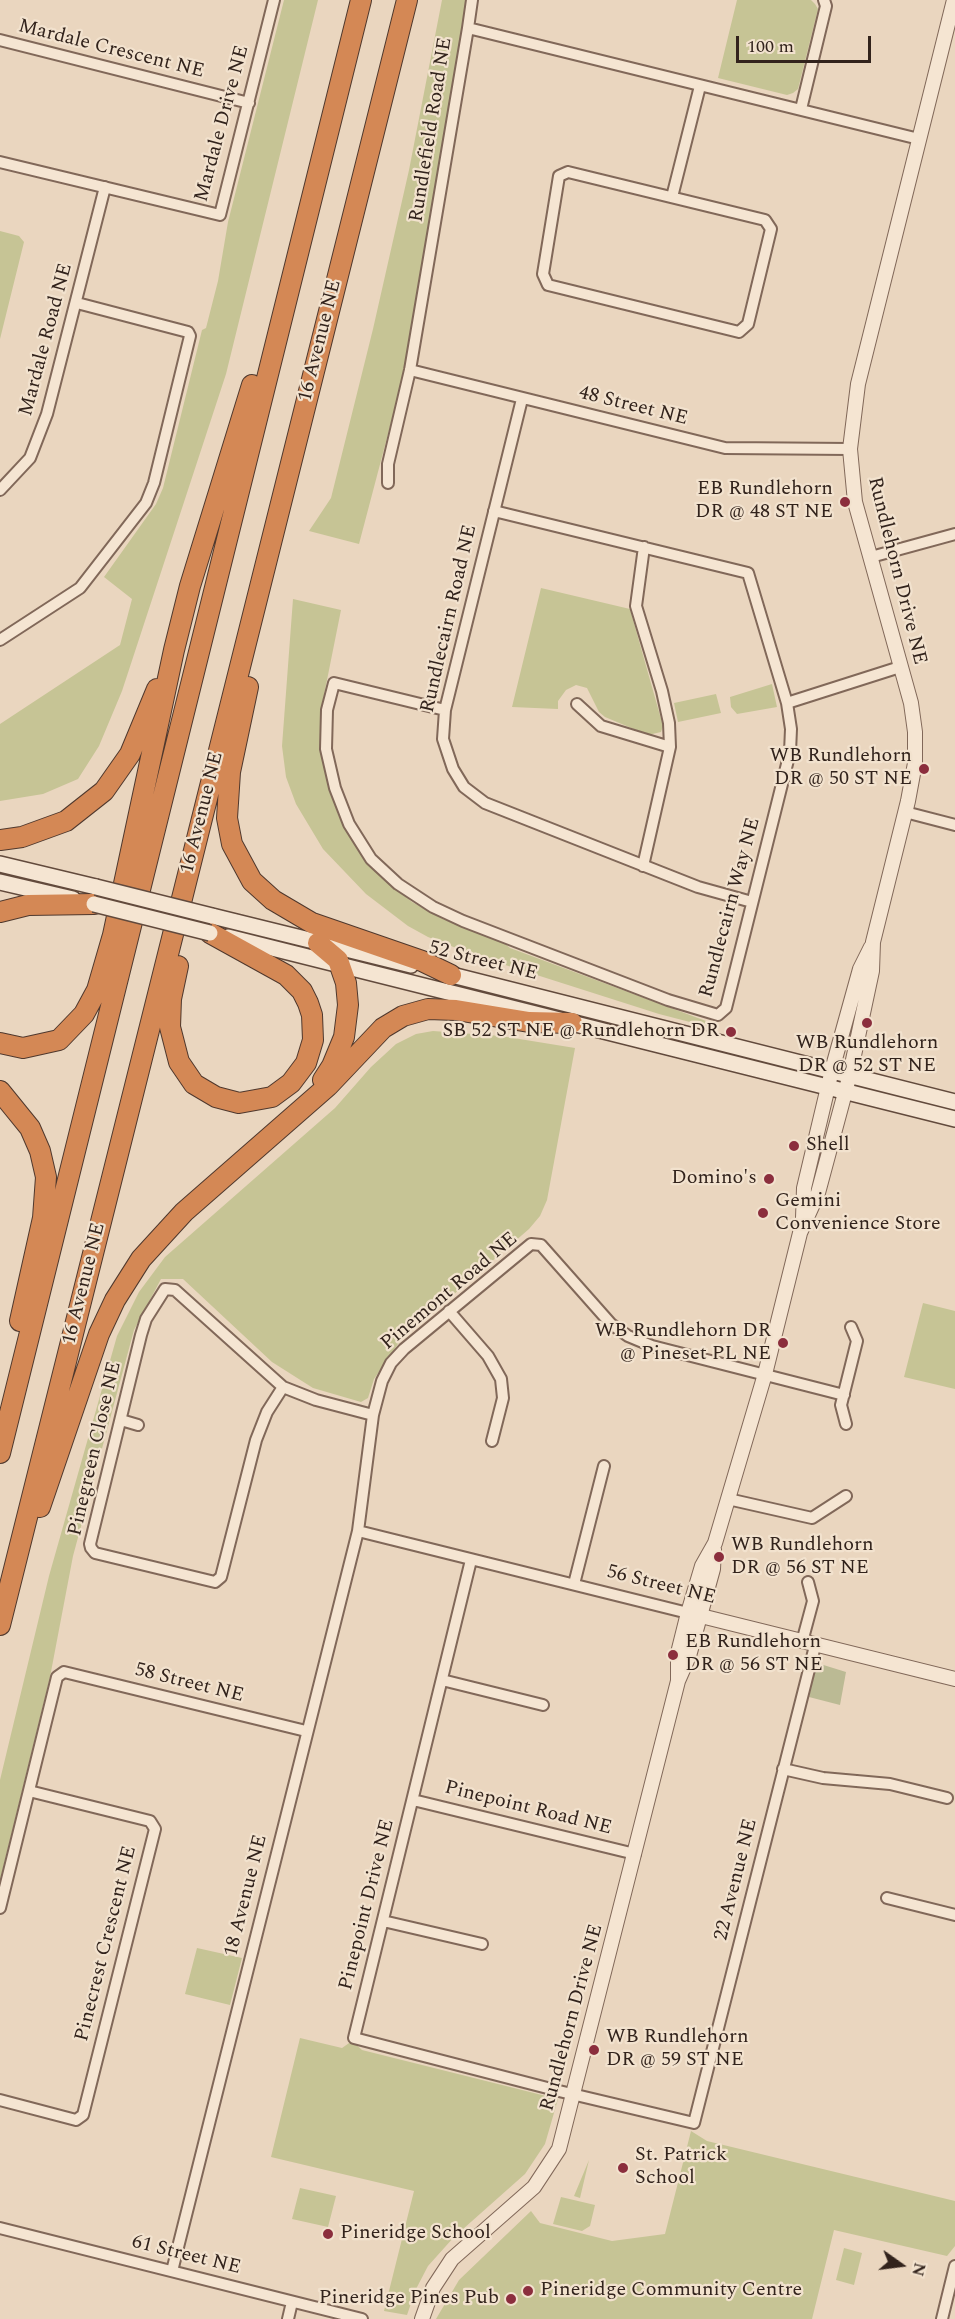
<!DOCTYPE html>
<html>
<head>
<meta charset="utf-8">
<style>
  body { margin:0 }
  #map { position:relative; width:955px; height:2319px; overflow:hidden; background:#ead6bf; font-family:Spectral,serif }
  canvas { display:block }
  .north { position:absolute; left:871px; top:2235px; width:60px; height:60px; -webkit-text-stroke:4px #f2e2ce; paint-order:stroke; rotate:104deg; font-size:16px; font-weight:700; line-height:24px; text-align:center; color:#32231c }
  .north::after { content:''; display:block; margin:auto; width:21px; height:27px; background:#32231c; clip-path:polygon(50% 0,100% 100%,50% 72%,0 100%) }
  .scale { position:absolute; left:736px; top:36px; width:135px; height:27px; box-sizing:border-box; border:3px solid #32231c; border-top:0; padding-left:8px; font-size:18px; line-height:21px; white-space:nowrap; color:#32231c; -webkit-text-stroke:4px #f2e2ce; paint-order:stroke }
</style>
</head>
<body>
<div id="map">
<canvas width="955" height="2319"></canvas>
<div class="north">N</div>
<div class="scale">100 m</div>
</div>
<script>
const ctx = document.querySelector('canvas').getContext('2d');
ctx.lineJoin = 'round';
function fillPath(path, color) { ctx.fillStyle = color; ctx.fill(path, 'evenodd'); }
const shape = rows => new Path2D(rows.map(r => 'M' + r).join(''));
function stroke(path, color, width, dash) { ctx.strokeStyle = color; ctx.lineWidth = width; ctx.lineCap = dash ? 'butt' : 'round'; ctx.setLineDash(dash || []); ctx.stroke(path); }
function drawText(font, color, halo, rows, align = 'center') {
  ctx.font = font + ' Spectral,serif'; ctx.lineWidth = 4.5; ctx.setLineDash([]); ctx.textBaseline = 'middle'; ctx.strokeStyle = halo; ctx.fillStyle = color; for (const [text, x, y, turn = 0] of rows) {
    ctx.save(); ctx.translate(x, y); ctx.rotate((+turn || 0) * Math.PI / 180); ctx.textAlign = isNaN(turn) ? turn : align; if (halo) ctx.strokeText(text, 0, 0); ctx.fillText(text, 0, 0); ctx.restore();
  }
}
const green = shape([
  [284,0,318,0,226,374,122,691,99,746,78,779,43,794,0,801,0,724,120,645,132,599,104,577,156,504,163,488,202,330,206,328,218,281,228,222],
  [442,0,467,0,403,377,359,544,309,531,331,498,373,329,409,170],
  [737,0,811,0,815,4,818,9,798,89,793,93,787,95,718,78],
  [0,231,19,236,24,242,0,339],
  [541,588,630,609,663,726,661,732,648,735,605,717,599,712,587,688,576,685,566,690,558,701,558,709,512,707],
  [293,599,341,610,323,700,321,751,328,786,339,817,376,871,412,902,443,919,503,942,510,948,714,1024,713,1028,659,1014,474,955,428,937,408,926,366,894,323,849,296,804,286,777,282,746],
  [772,684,777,707,737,714,731,707,730,697],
  [716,694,721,713,678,722,674,703],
  [433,1031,501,1036,575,1048,547,1200,540,1216,529,1229,400,1341,374,1379,368,1398,361,1402,313,1388,272,1362,183,1279,161,1279,134,1330,73,1556,50,1677,0,1880,0,1780,49,1576,117,1336,139,1292,165,1257,335,1108,371,1067,396,1044,416,1034],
  [923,1303,955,1311,955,1389,904,1377],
  [197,1948,242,1958,230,2005,185,1994],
  [300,2038,342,2048,352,2041,362,2050,558,2099,545,2144,525,2174,454,2237,428,2266,416,2289,407,2315,384,2311,414,2191,271,2157],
  [691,2131,707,2141,955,2201,955,2246,947,2256,834,2230,812,2319,436,2319,459,2280,531,2211,540,2223,612,2241,665,2234],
  [589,2160,580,2198,574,2196],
  [300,2188,336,2196,328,2227,292,2219],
  [561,2197,595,2205,590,2226,582,2231,553,2224],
  [844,2248,862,2253,854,2285,836,2280]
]);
const cemetery = shape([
  [817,1663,846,1672,840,1705,809,1697]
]);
const minor = shape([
  [468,28,472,0],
  [0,40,249,103],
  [801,109,826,6,824,0],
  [0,162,220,215,274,0],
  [568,172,765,220,771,229,748,324,739,332,548,285,543,274,559,176,568,172],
  [672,197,700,86],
  [410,370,725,448,850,449],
  [522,399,445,710,443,739,453,769,464,787,485,803,698,887,752,902],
  [388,483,388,464,410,370,468,28,919,139],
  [0,490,30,458,47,414,105,187],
  [871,557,955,534],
  [0,640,80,588,146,503,154,483,190,336,188,332,77,303],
  [787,703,900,667],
  [577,704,601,726,670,747],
  [445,710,334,683,327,710,326,749,335,788,349,824,371,859,398,884,433,907,463,921,668,1000,718,1015,726,1008,790,752,791,729,787,703,748,573,494,511],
  [905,812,955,825],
  [643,866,670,747,669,723,662,691,636,606,644,547],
  [449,1311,488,1356,501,1379,503,1398,492,1441],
  [283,1387,267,1412,256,1440,221,1577,215,1582,95,1553,91,1548,90,1544,141,1335,146,1319,165,1289,175,1290,283,1387,316,1400,373,1415],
  [121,1420,138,1425],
  [846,1424,841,1405,857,1341,851,1327],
  [728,1499,812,1518,846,1496],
  [358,1531,688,1613],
  [471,1560,354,2038,559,2091,694,2123,815,1646],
  [574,1584,604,1466],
  [802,1642,813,1601,808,1582],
  [442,1680,543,1705],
  [783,1769,823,1778,890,1784,947,1798],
  [413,1800,635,1854],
  [887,1898,955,1915],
  [0,1908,57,1677,64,1672,306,1731],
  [383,1921,482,1944],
  [0,2100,76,2120,83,2115,155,1829,150,1821,29,1791],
  [0,2228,362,2319],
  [172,2271,358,1531,373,1415,382,1381,391,1363,404,1349,531,1244,541,1245,611,1324,628,1336,652,1346,844,1395],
  [288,2319,292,2302],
  [942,2319,955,2266]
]);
const tertiary = shape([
  [803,1218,804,1188,832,1070,860,969,871,947],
  [693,1614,955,1679],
  [678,1681,678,1653,688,1613,702,1566,715,1543,728,1499,765,1374,800,1233,818,1193,850,1074,872,971,873,942,908,801,915,763,915,732,911,703,855,502,850,449,858,384,954,0],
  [422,2319,433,2288,452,2259,534,2187,559,2149,678,1681,689,1656,713,1569,714,1549]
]);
const secondary = shape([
  [0,864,96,887],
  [0,882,73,899],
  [212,916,411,965],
  [228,937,955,1119],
  [440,972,955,1102]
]);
const motorway = shape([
  [248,687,230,772,227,818,232,844,252,881,273,900,312,923,422,961,451,975],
  [0,840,22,837,66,821,104,791,130,754,157,689],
  [0,912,28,905,94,904],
  [318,943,338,960,346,983,348,1005,344,1037,332,1066,323,1080],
  [178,966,171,999,170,1027,179,1062,194,1084,216,1097,239,1103,272,1097,291,1083,306,1063,313,1040,312,1015,308,1003,302,991,286,975,210,933],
  [0,1043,23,1048,59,1040,84,1014,97,990,113,935,174,650,190,586,252,385],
  [0,1091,30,1128,40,1151,46,1177,43,1218,20,1321],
  [0,1453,361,0],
  [40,1507,99,1334,115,1300,141,1259,184,1212,328,1086,383,1028,403,1016,428,1009,456,1010,529,1022,572,1023],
  [0,1625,407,0]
]);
const secondaryBridge = shape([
  [96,887,212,916],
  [94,904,210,933]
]);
const markers = [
  [845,502,6,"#8b2e3d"],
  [924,769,6,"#8b2e3d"],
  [867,1023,6,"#8b2e3d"],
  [731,1032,6,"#8b2e3d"],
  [794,1146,6,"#8b2e3d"],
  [769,1179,6,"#8b2e3d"],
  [763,1213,6,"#8b2e3d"],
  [783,1343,6,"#8b2e3d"],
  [719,1557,6,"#8b2e3d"],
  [673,1655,6,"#8b2e3d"],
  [594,2050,6,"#8b2e3d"],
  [623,2168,6,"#8b2e3d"],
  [328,2234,6,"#8b2e3d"],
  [528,2291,6,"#8b2e3d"],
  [511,2299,6,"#8b2e3d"]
];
const streetNames = [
  ["Mardale Crescent NE",111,50,14],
  ["Mardale Drive NE",223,124,-75],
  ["Rundlefield Road NE",432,130,-81],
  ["Mardale Road NE",47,340,-75],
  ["16 Avenue NE",321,341,-76],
  ["48 Street NE",633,407,14],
  ["Rundlehorn Drive NE",896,571,76],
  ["Rundlecairn Road NE",450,619,-77],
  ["16 Avenue NE",203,813,-76],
  ["Rundlecairn Way NE",731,908,-75],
  ["52 Street NE",483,962,14],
  ["16 Avenue NE",85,1284,-76],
  ["Pinemont Road NE",450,1292,-40],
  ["Pinegreen Close NE",96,1449,-77],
  ["56 Street NE",661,1586,14],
  ["58 Street NE",189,1684,14],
  ["Pinepoint Road NE",528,1809,14],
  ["22 Avenue NE",737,1880,-76],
  ["18 Avenue NE",247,1896,-76],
  ["Pinepoint Drive NE",368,1905,-76],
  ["Pinecrest Crescent NE",107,1944,-76],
  ["Rundlehorn Drive NE",573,2018,-75],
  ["61 Street NE",186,2256,14]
];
const poiNames = [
  ["EB Rundlehorn",833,490,"right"],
  ["DR @ 48 ST NE",833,513,"right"],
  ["WB Rundlehorn",912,757,"right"],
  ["DR @ 50 ST NE",912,780,"right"],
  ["SB 52 ST NE @ Rundlehorn DR",719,1032,"right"],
  ["WB Rundlehorn",867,1044,"center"],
  ["DR @ 52 ST NE",867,1067,"center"],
  ["Shell",806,1146],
  ["Domino's",757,1179,"right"],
  ["Gemini",775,1202],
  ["Convenience Store",775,1225],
  ["WB Rundlehorn DR",771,1332,"right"],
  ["@ Pineset PL NE",771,1355,"right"],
  ["WB Rundlehorn",731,1546],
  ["DR @ 56 ST NE",731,1569],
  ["EB Rundlehorn",685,1643],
  ["DR @ 56 ST NE",685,1666],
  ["WB Rundlehorn",606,2038],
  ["DR @ 59 ST NE",606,2061],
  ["St. Patrick",635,2156],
  ["School",635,2179],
  ["Pineridge School",340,2234],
  ["Pineridge Community Centre",540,2291],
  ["Pineridge Pines Pub",499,2299,"right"]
];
fillPath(green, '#c6c495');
fillPath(cemetery, '#bbba94');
stroke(minor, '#816859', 14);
stroke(tertiary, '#816859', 16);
stroke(secondary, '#624a3c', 18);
stroke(motorway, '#4f382d', 22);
stroke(minor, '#f5e5d2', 10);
stroke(tertiary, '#f5e5d2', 14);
stroke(secondary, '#f5e5d2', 15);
stroke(motorway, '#d48855', 20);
stroke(secondaryBridge, '#624a3c', 18, []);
stroke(secondaryBridge, '#f5e5d2', 15);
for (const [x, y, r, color] of markers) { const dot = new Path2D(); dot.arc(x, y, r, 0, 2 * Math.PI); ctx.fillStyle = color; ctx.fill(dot); stroke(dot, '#f2e2ce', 2); }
drawText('20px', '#32231c', '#f2e2ce', streetNames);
drawText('20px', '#32231c', '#f2e2ce', poiNames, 'left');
</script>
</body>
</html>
